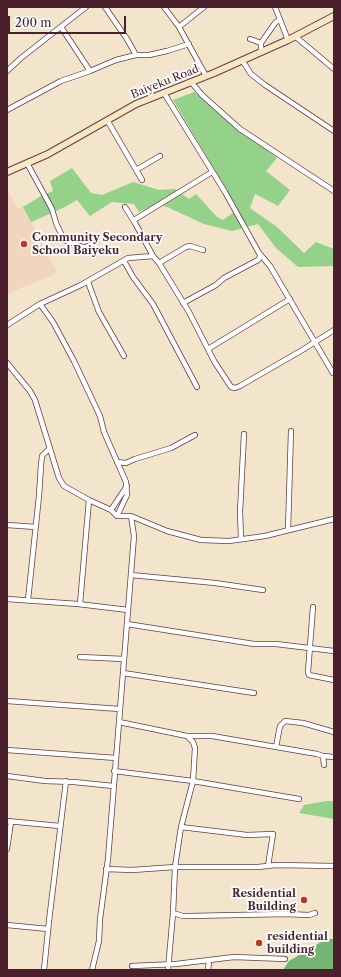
<!DOCTYPE html>
<html>
<head>
<meta charset="utf-8">
<style>
  body { margin:0 }
  #map { position:relative; width:341px; height:977px; overflow:hidden; background:#f3e5cb; font-family:"Libre Caslon Text",serif }
  canvas { display:block }
  .frame { position:absolute; inset:0; border:8px solid #4a1f2b; pointer-events:none }
  .scale { position:absolute; left:8px; top:16px; width:118px; height:18px; box-sizing:border-box; border:2px solid #4a1f2b; border-top:0; padding-left:5px; font-size:12px; line-height:14px; white-space:nowrap; color:#4a1f2b; -webkit-text-stroke:3px #fff; paint-order:stroke }
</style>
</head>
<body>
<div id="map">
<canvas width="341" height="977"></canvas>
<div class="frame"></div>
<div class="scale">200 m</div>
</div>
<script>
const ctx = document.querySelector('canvas').getContext('2d');
ctx.lineJoin = 'round';
function fillPath(path, color) { ctx.fillStyle = color; ctx.fill(path, 'evenodd'); }
const shape = rows => new Path2D(rows.map(r => 'M' + r).join(''));
function stroke(path, color, width, dash) { ctx.strokeStyle = color; ctx.lineWidth = width; ctx.lineCap = dash ? 'butt' : 'round'; ctx.setLineDash(dash || []); ctx.stroke(path); }
function drawText(font, color, halo, rows, align = 'center') {
  ctx.font = font + ' "Libre Caslon Text",serif'; ctx.lineWidth = 3.5; ctx.setLineDash([]); ctx.textBaseline = 'middle'; ctx.strokeStyle = halo; ctx.fillStyle = color; for (const [text, x, y, turn = 0] of rows) {
    ctx.save(); ctx.translate(x, y); ctx.rotate((+turn || 0) * Math.PI / 180); ctx.textAlign = isNaN(turn) ? turn : align; if (halo) ctx.strokeText(text, 0, 0); ctx.fillText(text, 0, 0); ctx.restore();
  }
}
const built = shape([
  [7,189,18,209,23,207,56,270,54,275,16,290,7,296]
]);
const green = shape([
  [194,92,277,158,266,171,290,190,278,206,255,194,250,208,277,227,304,253,316,242,334,249,334,266,298,267,276,248,258,224,232,231,204,224,167,207,157,204,139,212,134,204,112,202,90,216,77,200,63,208,31,222,23,207,41,196,53,191,50,181,72,168,91,193,102,195,133,182,159,190,175,189,189,199,196,194,217,217,223,220,238,209,173,100],
  [327,801,334,801,334,819,299,813,304,805]
]);
const forest = shape([
  [326,939,334,939,334,970,283,970,289,961]
]);
const street = shape([
  [105,7,127,39,136,55],
  [164,7,179,27,206,76],
  [275,7,288,40],
  [61,27,90,71],
  [179,27,204,7],
  [296,37,334,69],
  [250,39,261,43],
  [261,52,261,43,275,23,280,19],
  [242,60,251,74,265,85,334,131],
  [7,71,21,58,86,7],
  [191,82,202,95,240,129,334,191],
  [164,93,225,192,259,253,270,266,333,373],
  [7,110,61,81,90,71,116,60,136,55,149,55,167,51,189,44],
  [107,120,142,180],
  [27,163,52,209,56,223,64,240,83,247,86,247,92,244],
  [136,170,160,156],
  [125,207,135,223,153,256,159,263,189,312,214,361,231,387,235,388,240,386,304,349,334,330],
  [134,220,212,172],
  [124,261,133,277,153,304,197,387],
  [159,263,186,247,190,246,203,250],
  [88,282,99,312,124,356],
  [183,303,216,285,224,278,258,260,261,255],
  [40,304,53,322,74,361,100,416,104,432,126,482,127,495,117,516],
  [7,325,40,304,81,285,128,258,153,256],
  [208,349,290,299],
  [7,363,30,391,35,400,59,478,64,486,89,500,111,510,117,516,131,516,167,531,201,540,229,541,265,536,334,519],
  [117,462,126,463,135,459,171,448,195,435],
  [111,510,127,486],
  [7,525,36,527],
  [288,530,291,431],
  [241,539,240,512,244,434],
  [131,575,215,583,263,590],
  [7,599,78,604,128,610],
  [28,600,39,496,41,465,42,456,50,448],
  [80,604,89,500],
  [313,607,308,672,309,675,334,680],
  [127,624,254,644,276,644,334,651],
  [80,657,124,659],
  [123,673,254,693],
  [7,701,120,709],
  [119,722,187,736,193,742,195,748,193,781,181,827,175,867,173,913,168,970],
  [188,736,212,736,317,754,323,756,324,765],
  [276,747,280,726,285,721,303,723,334,732],
  [7,750,116,758],
  [323,756,334,757],
  [114,771,193,781,299,799],
  [7,776,45,781,74,782,113,786],
  [7,821,60,826],
  [181,827,247,835,273,834,268,866],
  [7,849,11,822],
  [106,869,132,870,175,867,258,867,276,865,334,866],
  [173,913,183,916,189,916,286,914,309,915,315,913],
  [7,925,48,929],
  [132,966,176,964,234,957,285,959],
  [44,970,49,921,66,781],
  [92,970,99,941,100,919,108,859,134,536,131,516],
  [208,970,209,961]
]);
const secondary = shape([
  [7,172,48,154,136,104,214,73,288,40,334,16]
]);
const markers = [
  [24,244,4,"#c8321e"],
  [304,900,4,"#c8321e"],
  [259,943,4,"#c8321e"]
];
const streetNames = [
  ["Baiyeku Road",165,82,-22]
];
const poiNames = [
  ["Community Secondary",32,238],
  ["School Baiyeku",32,251],
  ["Residential",296,894,"right"],
  ["Building",296,907,"right"],
  ["residential",267,937],
  ["building",267,950]
];
fillPath(built, '#f1d5bd');
fillPath(green, '#93d288');
fillPath(forest, '#76b474');
stroke(street, '#633d43', 6);
stroke(secondary, '#633d43', 8);
stroke(street, '#fff', 4.5);
stroke(secondary, '#f9e7c3', 6);
for (const [x, y, r, color] of markers) { const dot = new Path2D(); dot.arc(x, y, r, 0, 2 * Math.PI); ctx.fillStyle = color; ctx.fill(dot); stroke(dot, '#fff', 1.5); }
drawText('11px', '#4a1f2b', '#fff', streetNames);
drawText('bold 11px', '#4a1f2b', '#fff', poiNames, 'left');
</script>
</body>
</html>
